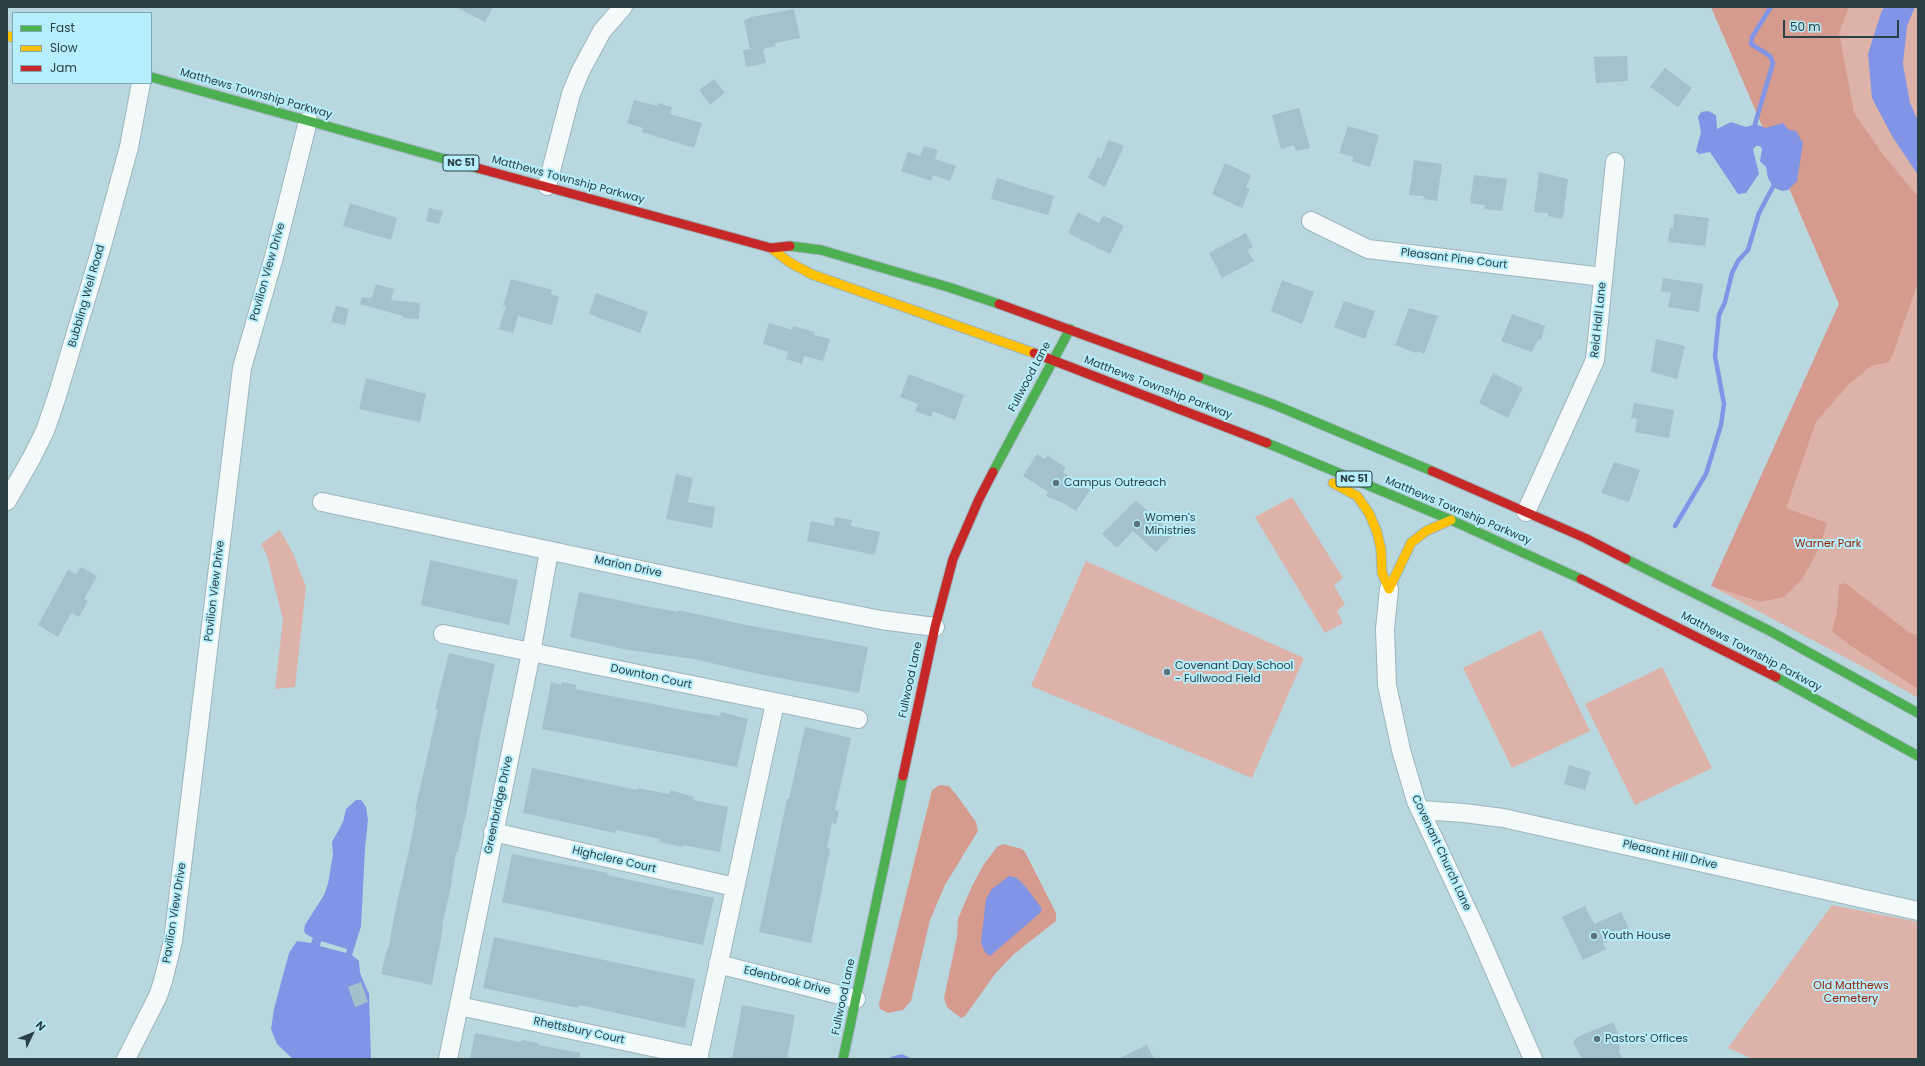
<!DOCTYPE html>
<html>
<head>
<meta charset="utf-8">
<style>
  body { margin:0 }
  #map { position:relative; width:1925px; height:1066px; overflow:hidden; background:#b9d7df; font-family:Poppins,sans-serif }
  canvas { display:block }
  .frame { position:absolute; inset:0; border:8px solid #2a4046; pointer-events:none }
  .legend { position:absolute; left:12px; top:12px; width:140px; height:72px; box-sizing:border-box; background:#b6eefb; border:1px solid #7ea8b3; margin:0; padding:5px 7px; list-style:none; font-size:12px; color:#2a4046 }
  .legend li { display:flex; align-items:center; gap:8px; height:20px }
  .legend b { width:20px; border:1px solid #7ea8b3 }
  .north { position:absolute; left:12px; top:1014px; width:40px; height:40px; -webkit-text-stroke:3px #b6eefb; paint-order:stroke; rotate:47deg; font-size:11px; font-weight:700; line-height:16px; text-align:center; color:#2a4046 }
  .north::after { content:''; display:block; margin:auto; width:14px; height:18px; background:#2a4046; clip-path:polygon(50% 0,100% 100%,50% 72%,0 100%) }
  .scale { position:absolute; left:1783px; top:20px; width:116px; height:18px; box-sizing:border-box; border:2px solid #2a4046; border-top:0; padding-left:5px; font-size:12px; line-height:14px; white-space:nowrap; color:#2a4046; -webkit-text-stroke:3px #b6eefb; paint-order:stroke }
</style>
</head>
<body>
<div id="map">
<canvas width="1925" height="1066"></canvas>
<div class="frame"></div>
<ul class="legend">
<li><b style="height:5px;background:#4caf50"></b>Fast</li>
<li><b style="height:5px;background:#ffc107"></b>Slow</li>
<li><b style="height:5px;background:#c62828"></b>Jam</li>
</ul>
<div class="north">N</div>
<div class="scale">50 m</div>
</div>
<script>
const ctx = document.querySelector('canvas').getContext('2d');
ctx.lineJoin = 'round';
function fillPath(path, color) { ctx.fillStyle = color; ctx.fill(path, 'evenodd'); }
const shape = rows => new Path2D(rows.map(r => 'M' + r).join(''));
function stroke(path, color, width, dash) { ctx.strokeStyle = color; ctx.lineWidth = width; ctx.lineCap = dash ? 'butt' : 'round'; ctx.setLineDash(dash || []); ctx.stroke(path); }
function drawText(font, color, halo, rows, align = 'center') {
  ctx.font = font + ' Poppins,sans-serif'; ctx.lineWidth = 4; ctx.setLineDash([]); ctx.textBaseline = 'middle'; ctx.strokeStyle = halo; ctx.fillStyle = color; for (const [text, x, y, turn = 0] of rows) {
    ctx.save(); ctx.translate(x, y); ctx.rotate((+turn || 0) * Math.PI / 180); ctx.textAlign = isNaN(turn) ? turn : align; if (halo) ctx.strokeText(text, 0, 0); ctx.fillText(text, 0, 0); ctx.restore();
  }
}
const green = shape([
  [1711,7,1918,7,1918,698,1865,668,1711,586,1839,304],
  [1292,497,1343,578,1334,585,1345,604,1337,611,1343,623,1325,633,1255,517],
  [280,530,293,553,306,587,295,687,275,689,283,620,267,555,261,544],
  [1086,561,1304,658,1252,778,1031,686],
  [1541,630,1590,731,1512,768,1463,668],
  [1662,667,1712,768,1635,805,1585,704],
  [1832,905,1918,922,1918,1059,1753,1059,1728,1048]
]);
const forest = shape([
  [1711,7,1849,7,1839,32,1854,113,1882,153,1918,197,1918,282,1894,351,1889,362,1871,366,1849,384,1816,422,1786,508,1827,523,1820,546,1803,578,1784,597,1760,602,1711,586,1839,304],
  [1845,583,1910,633,1918,635,1918,689,1848,644,1832,631,1837,613,1839,585],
  [940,785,949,786,955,793,976,822,978,831,945,885,930,920,911,1001,903,1010,888,1013,880,1009,879,1004,932,790],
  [1003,844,1022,849,1025,852,1056,913,1056,921,1014,954,995,974,965,1016,961,1018,947,1007,944,998,957,937,958,919,972,886,984,864,997,847]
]);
const water = shape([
  [1885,7,1915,7,1907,26,1903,64,1910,103,1918,121,1918,175,1892,136,1872,98,1868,54,1882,10],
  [1708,111,1716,115,1717,129,1731,122,1746,127,1755,124,1766,128,1783,123,1789,130,1796,131,1803,143,1797,181,1788,190,1782,191,1773,187,1768,178,1766,167,1760,161,1762,149,1760,146,1756,146,1753,149,1759,174,1746,193,1738,194,1710,152,1699,154,1696,151,1701,132,1698,117,1701,112],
  [356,800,361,800,366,807,368,820,365,848,361,926,352,955,359,961,360,973,369,994,371,1059,293,1059,277,1044,271,1029,274,1009,289,953,297,941,311,943,313,938,306,934,304,931,305,925,324,895,328,884,333,854,332,842,343,822,346,809],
  [321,941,347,949,346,953,320,946],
  [1009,876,1017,878,1025,886,1042,909,1040,913,990,956,985,952,981,943,986,899,992,889],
  [902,1054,912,1059,889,1059,891,1057]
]);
const stream = shape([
  [1757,129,1755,124,1773,63,1770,56,1751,44,1752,37,1771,7],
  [1675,526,1706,474,1721,425,1724,404,1715,356,1719,315,1725,302,1732,273,1738,261,1748,250,1759,213,1776,181]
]);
const building = shape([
  [456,7,493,7,485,22],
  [794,9,800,38,775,43,776,46,763,49,766,63,746,67,743,50,750,49,744,21,751,17],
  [1627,56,1628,81,1596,83,1594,57],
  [1665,68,1692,88,1678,107,1650,87],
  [714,79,725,93,710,105,699,90],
  [634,100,657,106,658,103,672,107,670,114,702,123,694,148,642,132,643,128,627,123],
  [1299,108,1310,148,1296,151,1294,145,1281,149,1272,115],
  [1348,126,1379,135,1370,167,1352,161,1354,157,1339,153],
  [1108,140,1124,146,1105,187,1088,178,1098,157,1101,159],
  [924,146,938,150,935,159,956,166,950,181,933,175,931,181,901,171,908,152,920,156],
  [1414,160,1442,164,1437,201,1423,199,1424,196,1409,195],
  [1225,163,1251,175,1246,187,1250,189,1242,208,1212,194],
  [1539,172,1568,179,1563,219,1548,216,1548,213,1534,212],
  [1474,175,1507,179,1502,211,1484,209,1485,205,1470,203],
  [997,178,1054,196,1048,215,991,199],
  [350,203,397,218,391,240,343,226],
  [429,208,443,211,439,224,426,221],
  [1078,212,1099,223,1103,215,1124,226,1110,254,1068,233],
  [1674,214,1709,218,1705,246,1668,242,1670,228,1673,228],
  [1246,233,1253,247,1247,250,1254,261,1222,278,1209,253],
  [1663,278,1703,284,1699,312,1668,307,1671,293,1661,291],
  [511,279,552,290,551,294,559,297,552,325,518,316,513,333,499,329,506,306,503,306],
  [1282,280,1314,292,1302,324,1271,311],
  [376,284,394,289,391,300,420,303,419,319,403,318,403,316,360,304,362,297,372,298],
  [596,293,648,312,640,333,589,314],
  [1344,301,1375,311,1365,339,1334,327],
  [336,306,349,309,345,325,331,322],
  [1409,308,1438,316,1424,354,1417,351,1416,353,1395,345],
  [1512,314,1545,326,1541,340,1538,339,1532,352,1501,341],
  [769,323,792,330,793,326,815,332,814,335,830,339,823,361,804,356,802,364,786,359,788,352,763,344],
  [1656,339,1685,346,1677,379,1651,372],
  [1493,373,1523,388,1508,418,1479,403],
  [909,374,964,395,955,420,933,411,931,417,915,411,918,404,900,397],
  [366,378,426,394,420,422,359,409],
  [1634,403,1674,410,1669,438,1635,432,1637,419,1631,418],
  [1037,454,1045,459,1047,455,1066,468,1063,472,1090,490,1076,511,1063,503,1046,496,1048,492,1023,476],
  [1614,462,1640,470,1629,502,1601,493],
  [676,474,693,478,688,502,715,507,712,528,666,519],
  [1136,500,1173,535,1156,552,1133,531,1117,548,1102,534],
  [835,517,852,520,851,526,880,532,875,555,807,541,811,521,834,526],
  [430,560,518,580,509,625,421,605],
  [81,567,97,576,84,599,88,601,79,617,71,613,58,637,38,625,68,570,76,574],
  [579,592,645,606,678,612,678,610,751,626,868,647,859,693,759,674,694,659,628,650,570,637],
  [449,653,495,664,481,731,465,821,464,821,458,852,456,852,450,891,442,926,443,926,439,951,438,951,432,985,381,974,387,949,388,950,396,907,409,850,417,810,415,810,438,709,435,709],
  [551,682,561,685,562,682,576,685,575,689,694,712,720,716,721,712,748,719,737,767,542,729],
  [805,727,851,738,835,810,839,811,836,824,832,823,827,848,830,849,811,943,759,932,787,799,789,799],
  [1569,765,1591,772,1585,790,1564,784],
  [532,768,637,790,637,788,669,794,670,790,694,797,693,800,728,807,720,852,683,845,683,847,659,842,660,839,616,830,615,833,523,813],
  [512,854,608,873,607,875,714,898,703,945,502,902],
  [1585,906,1594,924,1621,912,1630,930,1603,943,1606,949,1583,960,1562,917],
  [494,937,695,979,685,1028,579,1005,578,1008,483,988],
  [361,982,368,1002,355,1007,348,987],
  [742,1005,795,1015,787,1059,732,1059],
  [1613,1022,1620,1037,1619,1052,1623,1059,1582,1059,1573,1042,1577,1037],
  [475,1033,521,1042,522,1040,538,1043,538,1045,580,1053,579,1059,470,1059],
  [1147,1045,1154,1059,1118,1059]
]);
const street = shape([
  [547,186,571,94,580,72,602,31,623,7],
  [1311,221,1368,249,1603,277],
  [7,501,31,459,45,431,57,396,101,249,129,147,141,83],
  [322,502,800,604,881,620,935,627],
  [1526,512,1595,360,1615,162],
  [1389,589,1385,629,1387,685,1401,750,1416,801,1477,931,1533,1059],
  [443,634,858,719],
  [1420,810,1464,813,1503,818,1918,911],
  [493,832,735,887],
  [718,964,856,999],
  [459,1006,699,1057],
  [126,1059,158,996,163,981,173,941,242,368,274,257,308,121],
  [448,1059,531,653,549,551],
  [698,1059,775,703]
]);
const fast = shape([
  [151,77,477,168],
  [790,246,821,250,948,287,999,304],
  [1199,377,1275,405,1432,471],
  [1267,443,1451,520,1581,579],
  [993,472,1070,329],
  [1626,559,1770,631,1918,713],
  [1776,677,1918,756],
  [843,1059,903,776]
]);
const slow = shape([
  [7,36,13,37],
  [771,248,789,262,811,274,1034,353],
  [1333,483,1357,496,1369,513,1377,532,1381,549,1382,573,1389,589],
  [1389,589,1411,543,1426,531,1451,520]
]);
const jam = shape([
  [477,168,771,248,790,246],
  [999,304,1199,377],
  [1034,353,1267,443],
  [1432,471,1585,538,1626,559],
  [1581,579,1776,677],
  [903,776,935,627,953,559,979,499,993,472]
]);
const markers = [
  [1056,483,4,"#5c757c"],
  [1137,524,4,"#5c757c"],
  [1167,672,4,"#5c757c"],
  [1594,936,4,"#5c757c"],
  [1597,1039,4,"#5c757c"]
];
const shields = [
  [461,163,36],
  [1354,479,36]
];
const shieldNames = [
  ["NC 51",461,163],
  ["NC 51",1354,479]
];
const streetNames = [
  ["Matthews Township Parkway",256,94,16],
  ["Matthews Township Parkway",568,180,15],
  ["Pleasant Pine Court",1454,259,7],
  ["Pavilion View Drive",268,272,-74],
  ["Bubbling Well Road",87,296,-74],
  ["Reid Hall Lane",1599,320,-84],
  ["Fullwood Lane",1030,377,-62],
  ["Matthews Township Parkway",1158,388,21],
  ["Matthews Township Parkway",1458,511,23],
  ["Marion Drive",628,567,12],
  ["Pavilion View Drive",215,591,-83],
  ["Matthews Township Parkway",1751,652,28],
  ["Downton Court",651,677,12],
  ["Fullwood Lane",911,680,-78],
  ["Greenbridge Drive",499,805,-78],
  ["Covenant Church Lane",1441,853,65],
  ["Pleasant Hill Drive",1670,855,13],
  ["Highclere Court",614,860,13],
  ["Pavilion View Drive",175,913,-81],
  ["Edenbrook Drive",787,981,14],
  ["Fullwood Lane",844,997,-78],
  ["Rhettsbury Court",579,1031,12]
];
const poiNames = [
  ["Campus Outreach",1064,483],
  ["Women's",1145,518],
  ["Ministries",1145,531],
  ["Covenant Day School",1175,666],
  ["- Fullwood Field",1175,679],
  ["Youth House",1602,936],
  ["Pastors' Offices",1605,1039]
];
const parkNames = [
  ["Warner Park",1828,544],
  ["Old Matthews",1851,986],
  ["Cemetery",1851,999]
];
fillPath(green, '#ddb3a9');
fillPath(forest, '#d59b8e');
fillPath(water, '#8194e5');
stroke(stream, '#8194e5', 4.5);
fillPath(building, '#a3c0cc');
stroke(street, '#9db5bb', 20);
stroke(fast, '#9db5bb', 11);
stroke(slow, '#9db5bb', 11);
stroke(jam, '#9db5bb', 11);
stroke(street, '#f4f9fa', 18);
stroke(fast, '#4caf50', 9);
stroke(slow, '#ffc107', 9);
stroke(jam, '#c62828', 9);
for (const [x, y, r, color] of markers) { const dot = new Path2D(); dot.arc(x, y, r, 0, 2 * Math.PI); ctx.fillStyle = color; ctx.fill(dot); stroke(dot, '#b6eefb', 1.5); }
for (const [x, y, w] of shields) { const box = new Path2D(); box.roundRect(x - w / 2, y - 8, w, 16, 3); ctx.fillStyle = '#b6eefb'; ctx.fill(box); stroke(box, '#2a4046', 1); }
drawText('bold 10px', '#2a4046', null, shieldNames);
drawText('11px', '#2a4046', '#b6eefb', streetNames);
drawText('11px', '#2a4046', '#b6eefb', poiNames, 'left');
drawText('11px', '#962000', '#b6eefb', parkNames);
</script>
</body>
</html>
